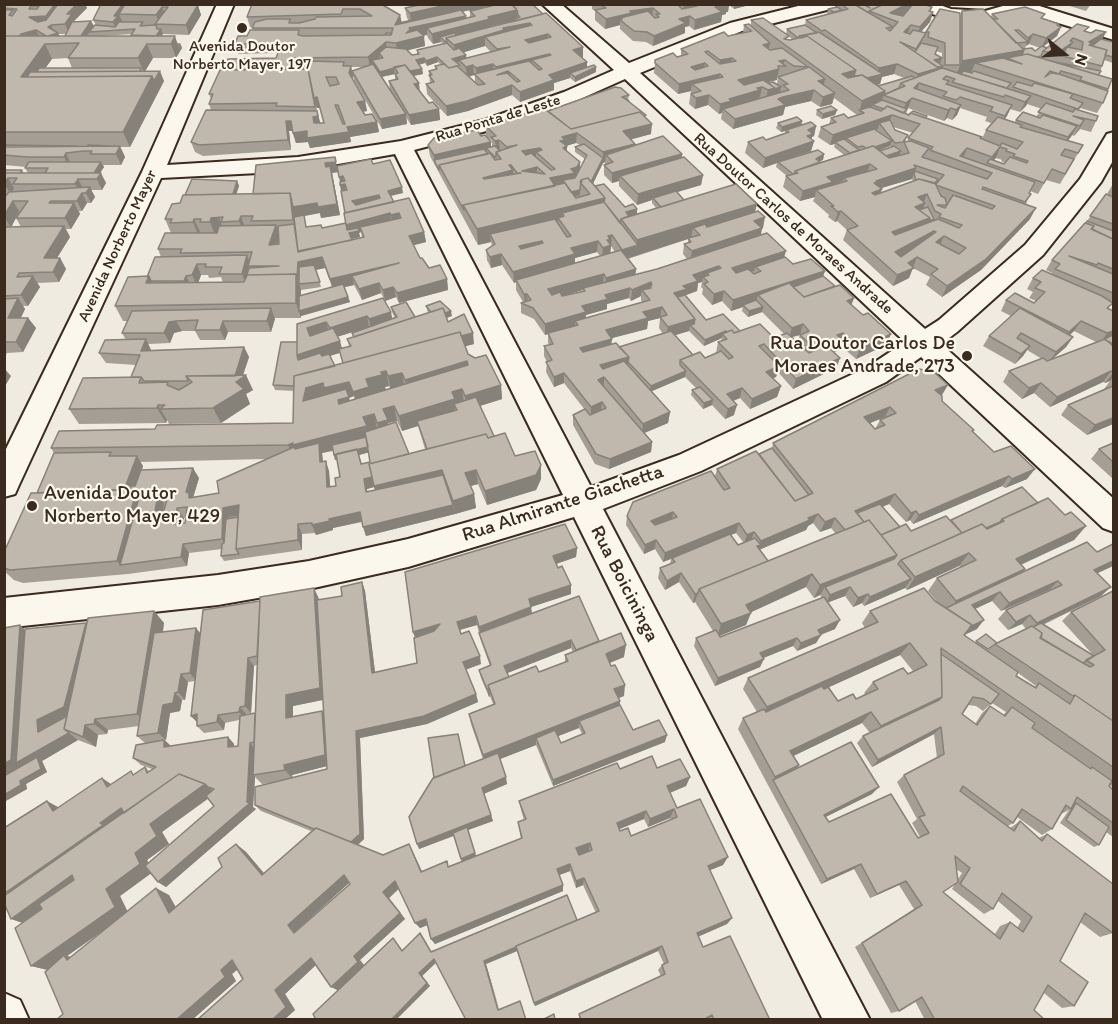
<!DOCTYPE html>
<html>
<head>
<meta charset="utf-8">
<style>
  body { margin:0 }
  #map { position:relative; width:1118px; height:1024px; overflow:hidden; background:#f0ebe0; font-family:Itim,sans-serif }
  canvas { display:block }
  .frame { position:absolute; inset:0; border:6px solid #3b2a1e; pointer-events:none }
  .north { position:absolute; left:1034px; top:24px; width:60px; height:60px; -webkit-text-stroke:4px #fbf7ec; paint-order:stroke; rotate:108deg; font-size:16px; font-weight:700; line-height:24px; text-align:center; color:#3b2a1e }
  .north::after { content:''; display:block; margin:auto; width:21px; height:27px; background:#3b2a1e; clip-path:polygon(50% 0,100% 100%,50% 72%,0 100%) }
</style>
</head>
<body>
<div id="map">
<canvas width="1118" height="1024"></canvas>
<div class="frame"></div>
<div class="north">N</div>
</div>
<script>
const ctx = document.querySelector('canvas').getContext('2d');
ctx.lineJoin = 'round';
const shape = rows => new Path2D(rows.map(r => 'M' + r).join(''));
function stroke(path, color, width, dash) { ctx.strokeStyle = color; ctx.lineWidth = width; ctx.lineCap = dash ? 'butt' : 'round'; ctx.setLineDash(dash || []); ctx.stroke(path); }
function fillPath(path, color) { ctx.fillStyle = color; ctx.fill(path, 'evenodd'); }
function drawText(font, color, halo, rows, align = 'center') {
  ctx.font = font + ' Itim,sans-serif'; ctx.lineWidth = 4.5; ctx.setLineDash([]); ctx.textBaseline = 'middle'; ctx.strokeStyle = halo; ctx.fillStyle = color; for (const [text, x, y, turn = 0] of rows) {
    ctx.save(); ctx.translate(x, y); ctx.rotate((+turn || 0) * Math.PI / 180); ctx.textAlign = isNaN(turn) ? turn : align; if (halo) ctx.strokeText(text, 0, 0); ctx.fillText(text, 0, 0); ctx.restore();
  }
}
const minor = shape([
  [217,4,234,4,167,165,298,157,401,141,484,120,564,92,614,70,542,4,561,4,629,63,730,23,806,4,837,4,835,8,742,31,640,73,925,329,939,320,1025,245,1080,179,1107,134,1114,132,1114,159,1101,182,1043,255,957,332,941,344,1114,499,1114,532,1103,528,921,357,886,382,701,471,603,509,870,1020,823,1020,574,517,408,567,309,589,218,605,4,628,4,598,218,575,309,561,408,539,563,495,395,154,298,171,161,178,19,485,15,494,4,497,4,453,142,172,217,4],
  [625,79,905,342,866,368,679,455,591,487,414,150,498,128,578,100,625,79],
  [909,4,937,4,951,9,985,11,1010,4,1033,4,1114,29,1114,40,1022,12,985,21,950,19,911,8,909,4],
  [4,993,20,1000,29,1020,4,1020,4,993]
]);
const wall = shape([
  [4,4,85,4,87,8,74,21,94,26,92,29,96,25,93,20,101,4,197,4,201,15,189,35,163,34,161,36,177,43,180,43,182,48,176,58,153,58,145,71,164,81,130,147,120,147,125,157,121,165,103,165,104,167,100,173,106,183,102,190,91,190,95,197,91,203,87,203,82,211,79,211,80,214,71,229,66,229,70,237,57,258,60,258,66,269,59,282,37,283,40,287,28,306,23,306,25,309,21,318,28,318,36,328,23,352,7,353,4,358,4,198,8,194,4,194,4,170,22,170,24,173,28,173,25,168,26,167,4,165],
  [59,34,66,34,65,36,59,36],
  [131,34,131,36,102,36],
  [68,58,72,68,45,68,52,59],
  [16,218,21,227,11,227],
  [382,4,400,15,402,23,409,21,407,18,405,8,415,6,414,4,512,4,583,57,582,57,587,67,596,67,596,72,575,82,570,78,554,83,554,90,520,102,512,95,468,111,447,116,427,94,426,84,430,83,429,71,435,69,435,66,441,65,438,62,427,66,425,63,419,65,422,69,423,74,413,76,420,91,429,103,439,109,440,120,411,125,406,117,407,124,382,129,354,81,352,71,363,67,351,67,353,76,352,79,365,101,367,111,363,112,365,115,377,122,379,132,350,137,351,142,310,148,308,142,296,143,292,131,289,131,291,150,203,156,195,152,191,142,211,110,209,104,211,99,209,94,223,70,276,58,278,53,238,54,235,44,247,36,253,30,253,27,250,27,247,17],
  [470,10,470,17,466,18,466,16,462,12],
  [510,21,510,22,491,27,491,26],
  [423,35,427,35,428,38,433,44,441,42,443,44,417,50,417,54,412,55,408,50,425,46],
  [485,46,491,52,466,58,466,55,463,52],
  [395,74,395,79,389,81,390,90,381,77],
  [474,75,475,76,475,82,469,77],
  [316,106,317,108,320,108,324,123,320,123],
  [591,4,753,4,734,9,729,5,728,12,726,12,726,14,722,15,721,22,694,30,689,26,685,27,685,33,653,46,646,42,633,41,620,29,620,25,605,29,595,20,595,11,592,9,592,6],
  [837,4,912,4,911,7,933,12,930,22,921,32,925,33,940,9,960,16,962,11,991,17,992,14,1043,18,1061,27,1057,36,1043,47,1047,48,1087,32,1091,33,1106,32,1102,39,1113,42,1113,63,1104,60,1099,75,1112,79,1103,103,1097,113,1080,108,1079,110,1096,121,1091,132,1080,129,1074,136,1072,135,1068,140,1083,145,1060,184,1046,180,1038,194,1030,191,1026,205,1030,219,981,270,942,297,926,285,930,277,913,268,909,278,893,286,843,240,847,230,837,221,835,222,828,217,829,215,813,201,815,197,800,201,783,187,786,176,787,176,776,167,777,163,763,168,745,153,748,142,766,140,785,134,785,131,781,132,776,128,778,123,802,121,801,125,816,126,814,136,812,137,811,139,814,141,811,151,824,154,823,160,819,161,820,162,844,155,834,147,835,144,830,145,818,137,821,127,829,124,831,118,848,118,857,115,834,98,832,104,820,107,811,101,785,107,783,115,733,129,721,119,722,113,719,114,708,105,695,109,689,104,691,91,678,94,654,73,655,63,681,56,681,49,743,33,744,25,751,25,751,20,788,40,793,40,786,34,787,29,805,25,806,20,827,14,828,9,837,7],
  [1029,44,1040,48,1035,51,1025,49,1026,46],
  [936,51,942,53,942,57,935,54],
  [894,74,904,78,878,86,877,85,880,84,882,77],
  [777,76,780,76,778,77,777,84,768,83,766,82,777,80],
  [1027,104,1042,109,1036,117,1016,120,1015,122,1005,119,1010,109,1020,112],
  [908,108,944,121,947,118,952,120,957,115,960,108,987,117,985,121,991,123,986,130,982,139,926,118,906,114],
  [893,127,913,133,907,141,905,142,906,140,895,130],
  [890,146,892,147,879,150],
  [996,158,1002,160,1001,161,1005,163,1004,164,993,160],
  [912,179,913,181,881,193,881,188],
  [1063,4,1091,4,1086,11],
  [629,95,628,100,629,101,629,103,646,118,651,134,631,139,635,144,635,145,682,154,682,158,703,175,701,185,677,192,684,200,757,204,755,211,763,228,762,228,761,235,784,257,793,264,825,271,823,276,851,305,886,345,856,359,840,345,839,350,834,352,840,358,836,368,793,389,778,372,776,377,772,378,781,386,777,397,750,409,740,398,733,401,734,415,725,419,712,405,703,409,691,395,692,390,696,388,685,377,651,391,670,412,668,423,644,433,652,442,651,452,609,469,595,464,573,425,573,415,585,410,564,383,554,387,546,372,547,362,544,356,544,346,549,345,548,343,548,334,545,335,534,319,521,313,521,303,523,302,516,290,516,282,514,283,502,265,491,268,487,260,486,250,492,246,491,242,478,245,430,156,428,145,481,136,491,142,491,147,492,147,492,141,486,136,486,126,548,111],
  [576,143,580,145,575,147,575,152,585,159,580,169,580,162,567,151,566,146],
  [605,162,605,164,604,165,604,175,612,183,619,181,619,186,637,205,652,200,652,203,656,208,637,214,595,186,593,183,603,163],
  [688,239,688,243,684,244,683,254,687,259,657,269,635,275,636,269,628,259],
  [611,246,615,252,610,253],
  [597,252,600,256,575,263,575,258],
  [702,282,701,287,703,289,702,294,712,305,722,301,731,311,743,307,742,311,748,317,762,312,784,334,774,338,740,331,706,320,686,296,686,295,697,291,698,283],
  [583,290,583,291,562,296],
  [641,296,641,300,642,302,586,318,586,315,607,309,607,304,629,298,631,301],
  [660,318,659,328,663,334,619,347,611,344,611,338,647,329,648,321],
  [689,331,704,346,722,338,721,341,718,342,716,353,705,358,693,355,675,335],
  [800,335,797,342,792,337,794,336],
  [817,110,837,110,835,115,822,119,816,115],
  [373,164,403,193,391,196,394,202,424,232,426,242,413,245,420,258,429,268,447,279,448,290,399,303,396,297,385,301,381,293,362,300,354,285,344,287,350,302,301,316,301,318,275,318,271,332,228,332,225,340,200,340,195,331,182,331,174,333,170,343,148,344,151,350,244,347,249,357,243,375,253,390,246,394,250,404,221,423,169,424,167,420,166,423,79,424,69,409,131,377,136,365,106,363,99,353,126,340,122,333,128,321,123,321,115,306,147,277,161,257,158,249,171,233,165,219,180,203,237,181,239,186,236,194,253,194,337,166],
  [338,172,344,181,346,190,346,223,322,228,306,227,304,216,320,213,321,218,340,215,332,173],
  [361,232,362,237,352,240,352,239,360,237,359,233],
  [325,268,332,287,301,296,301,290,321,287,316,270],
  [201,275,208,275,209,278,221,277,223,283,198,283],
  [1113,184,1113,306,1111,305,1108,309,1113,311,1113,424,1087,435,1061,415,1068,405,1104,389,1110,381,1105,383,1103,382,1050,407,1034,393,1022,399,1003,382,1009,371,1042,359,1027,350,1023,356,1015,364,983,346,989,336,1011,316,1001,311,1006,300,1034,303,1036,301,1029,298,1033,292,1027,289,1033,278,1052,274,1052,273,1046,270,1052,260,1087,221,1107,194],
  [1074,331,1096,342,1052,359,1066,347,1073,337,1070,335],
  [383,298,392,319,395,318,392,312,391,307,415,317,428,313,426,306,452,316,446,318,448,322,474,344,465,346,468,354,501,385,502,399,480,406,494,437,541,479,536,490,487,505,478,484,471,486,474,494,476,508,455,514,366,536,362,522,333,528,333,530,316,535,315,533,302,534,302,550,224,561,221,556,222,549,189,553,187,566,128,574,23,583,14,580,4,571,4,552,37,493,54,453,51,448,155,429,293,423,294,391,275,390,273,385,297,342,297,324],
  [369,327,352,333,353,337,347,339,349,346,342,349,337,337],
  [340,352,343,363,335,366,330,356],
  [389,386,390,388,386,390,385,387],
  [354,396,355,399,350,401,349,398],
  [397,421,402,431,418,426,425,449,409,454,389,425,388,423],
  [333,451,335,460,337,459,340,477,336,486,330,487,329,471,323,462,322,453],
  [369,452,370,462,362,464,359,455],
  [266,459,219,493,193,497,199,478,142,470,143,466,140,462],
  [374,487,375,490,367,491,367,489],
  [184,518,186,518,185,523,183,524],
  [919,369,942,395,941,396,942,401,974,430,973,432,994,452,1027,479,1005,488,1002,486,913,524,910,520,906,522,889,504,882,507,900,527,911,531,951,520,1038,503,1065,515,1086,526,1074,540,1021,565,1021,573,1097,552,1113,566,1097,573,1101,596,1043,625,1093,655,1062,621,1071,612,1113,591,1113,788,1110,785,1109,786,1113,790,1113,837,1106,832,1099,845,1094,847,1060,823,1069,810,1061,814,1052,829,1042,835,1017,817,1013,823,1008,826,1010,828,1020,821,1039,838,1047,834,1113,933,1100,937,1080,922,1060,961,1074,1006,1062,1008,1044,993,1034,1010,1045,1020,925,1020,915,1001,899,1011,891,1013,855,947,914,909,899,885,870,898,854,869,821,884,738,729,743,718,757,712,743,689,748,678,865,628,862,623,870,611,935,601,938,603,928,591,937,578,961,567,959,566,907,590,905,588,864,606,862,603,853,607,845,596,827,603,835,629,821,635,816,643,797,651,793,646,763,658,760,667,715,686,694,646,696,638,713,631,695,602,693,603,679,582,665,590,658,578,660,568,670,564,671,559,663,562,655,549,644,554,626,525,627,516,715,476,717,469,759,454,772,448,773,443],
  [885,417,880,420,875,429,870,423],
  [813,523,820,532,831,528,836,534,768,561,760,549,806,530,808,526],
  [736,533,744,543,738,545,730,535],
  [806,587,814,598,820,595,822,598,720,637,719,636,746,625,751,612],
  [1049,590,1050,590,1006,610,998,619,1008,630,1022,624,1026,629,997,643,986,634,975,643,964,635,977,629,975,609,992,601,1001,611],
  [900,655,913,671,908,674,873,682,864,693,865,694,856,699,838,701,829,687],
  [1018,673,1036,686,1034,688,1016,676],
  [992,703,1006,712,1003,715,990,706,982,713,975,724,962,714,968,705,976,706,983,711],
  [862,723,870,733,863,736,857,743,872,767,934,734,937,758,904,775,897,782,917,819,912,823,920,837,918,838,829,822,826,817,872,794,796,769,799,765,793,756],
  [956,869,962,873,958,879],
  [955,884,952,889,984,914,993,909,998,901,1021,921,1017,928,1010,922,1000,926,995,934,943,892],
  [1113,443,1113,479,1091,459,1099,449],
  [577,548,576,557,556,564,571,594,531,607,532,613,599,641,624,657,610,663,624,696,619,698,620,701,620,705,633,730,665,742,553,786,536,745,500,759,507,784,484,794,493,821,468,830,476,856,521,839,518,822,524,820,521,810,519,801,620,769,657,768,690,777,686,786,670,793,677,808,723,865,710,870,732,918,727,924,699,936,703,947,770,1020,707,1020,707,1018,704,1020,580,1020,579,1017,579,1014,661,976,658,970,662,965,664,964,658,951,535,1006,517,951,486,964,499,1010,526,1020,466,1020,436,962,422,976,430,986,338,990,316,965,285,994,295,1010,284,1020,197,1020,243,979,237,970,232,974,236,981,192,1020,56,1020,63,1014,48,970,31,966,22,923,7,894,58,808,135,774,145,767,149,771,152,769,141,765,133,758,145,743,137,736,139,726,108,730,107,734,98,735,96,747,78,740,42,761,47,772,26,784,27,789,4,802,25,629,86,623,87,624,154,611,164,623,163,632,196,628,200,633,320,600,342,596,362,582,365,591,375,672,417,663,415,637,413,632],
  [477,625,481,641,490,666,479,670,481,678,489,697,490,696,493,704,469,714,471,724,483,759,466,766,419,849,454,836,462,862,449,866,422,871,413,852,409,844,383,855,358,845,364,839,360,738,427,724,478,702,476,694,466,669,481,664,461,634,460,630],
  [571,648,573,652,565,655,565,662,539,672,509,677,507,673],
  [257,665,255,713,246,715,246,714,251,713,254,666],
  [195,681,191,716,197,722,197,726,204,733,224,730,225,723,239,720,238,746,234,746,234,744,228,737,171,746,165,740,166,740,170,713,180,711,182,700,185,700,188,682],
  [323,700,324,714,322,711,293,717,293,706],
  [579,728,582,734,561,743,558,736],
  [327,766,327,769,293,778,292,775],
  [255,777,262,784,272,783,255,805,261,811,311,831,264,873,246,852,236,844,222,867,175,907,169,895,128,912,120,896,151,873,158,882,166,887,256,809,253,807],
  [208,799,214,806,149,863,147,860,169,844,162,832],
  [670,818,671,820,631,836,620,831,619,829,644,819,648,827],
  [570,871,576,888,583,885,596,913,577,920,431,951,420,933,402,950,393,938,364,966,360,960,405,919,389,898,399,889,420,928,428,925,431,939,435,944,563,891,563,885,559,875],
  [349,883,350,884,297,931,297,930],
  [110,926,71,957,67,956]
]);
const shadedWall = shape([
  [55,4,64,4,51,25,55,34,58,33,62,43,46,37,34,27,29,17],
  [77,4,85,4,87,8,74,21,76,24,69,34,65,24,67,14],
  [123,4,127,4,119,14,122,21,116,30,113,22,114,16],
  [421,4,497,4,411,23,410,13,421,11],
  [684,4,691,4,690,11,683,13],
  [729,4,728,12,726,12,726,14,722,15,721,22,694,30,695,20,715,7],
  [735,4,753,4,734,9],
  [907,4,912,4,910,11,892,20,890,13],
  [198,5,201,15,189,35,186,25],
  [162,7,166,16,160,25,156,15],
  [932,7,929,16,933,12,930,22,916,37,920,27],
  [653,8,652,18,622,19,620,18,620,25,605,29,606,19,630,11],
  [517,10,518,20,491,26,491,29,477,33,446,38,440,37,441,42,433,44,432,34,427,28,427,35,411,38,424,36,425,46,397,53,396,43,395,25,400,15,402,25,466,16,467,25,488,17],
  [690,16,689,26,685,27,685,33,653,46,654,36,679,19],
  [91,21,94,26,86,37,81,37],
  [533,21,532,25,530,23,530,33,485,37,485,46,455,55,454,45,482,34],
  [1059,24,1056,30,1061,27,1057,36,1041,48,1046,38],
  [911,25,907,35,904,32],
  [161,29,163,34,158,41,156,36],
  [36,30,41,40,15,41,21,34],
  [1106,32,1101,42,1087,51,1089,42],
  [548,34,548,44,526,49,525,40],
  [1033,34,1029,44,1026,46,1028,38],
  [175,36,180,51,176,58,171,44],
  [1073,38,1070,44,1073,42,1068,52,1060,51],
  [386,42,387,52,379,53,380,58,374,63,372,60,373,64,370,67,368,57],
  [180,43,182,48,180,51,178,46],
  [770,43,768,53,763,45],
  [45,44,52,59,39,77,21,77],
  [147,44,153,58,144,73,138,58],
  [583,47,583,57,572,60,573,50],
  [1024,50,1020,60,1007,58,1002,68,975,63,971,73,956,75,962,61],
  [549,54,549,64,532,60,532,68,497,77,496,67],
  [466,55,467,60,459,60,459,62,453,64,452,59],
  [437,57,438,62,427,66,426,61],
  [424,58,425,63,416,65,416,60],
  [732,58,730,68,718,71,720,60],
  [942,58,940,63,932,65,934,60],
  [785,60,783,66,778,66,779,69,777,80,736,90,738,80,779,61],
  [587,62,587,71,596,67,596,72,575,82,575,77,570,73,570,78,554,83,554,90,520,102,520,92,549,75],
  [705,63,703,73,690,77,691,67],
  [493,64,494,74,477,76,476,68],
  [897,64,894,74,882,77,880,84,858,90,861,80,877,76,879,68],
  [473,65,474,75,467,77,466,67],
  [351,66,353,76,351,83,349,73],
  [943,66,941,71,920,82,916,93,902,96,914,83,918,74,933,68],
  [308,69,320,108,317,108,316,106,321,126,317,133,313,117,318,116],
  [394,69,395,74,381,77,380,72],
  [422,69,423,74,408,77,407,72],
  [856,70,851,85,842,74],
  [160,71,164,81,130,147,123,132,152,76],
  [720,74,718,84,692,84,691,91,678,94,679,84],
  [825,79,823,89,818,81],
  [419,83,420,93,414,84],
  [512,85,512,95,468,111,447,116,446,106],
  [762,87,760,97,759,97,758,100,723,109,722,113,719,114,720,104,729,99],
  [781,87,780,93,765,101,768,90],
  [814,90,811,101,785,107,783,115,733,129,735,119,778,99],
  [885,91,880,106,872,105,871,110,860,110,862,101],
  [835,93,832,104,820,107,823,97],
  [709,95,708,105,695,109,696,98],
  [1031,96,1026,106,1020,112,1025,102],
  [912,98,908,108,902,113,906,103],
  [365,101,367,111,360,112,357,102],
  [961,105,957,115,952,120,956,110],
  [1012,105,1007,116,1000,126,1005,116],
  [951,108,947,118,944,121,948,110],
  [439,109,440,120,411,125,409,115],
  [837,110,835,115,822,119,823,114],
  [406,114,407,124,382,129,380,119],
  [892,115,888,125,879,123,878,129,847,139,846,138,846,140,835,142,835,144,830,145,833,135],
  [1084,120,1079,130,1074,136,1080,126],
  [286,121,291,121,294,131,289,131,291,150,288,140],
  [802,121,801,127,781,132,782,127],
  [377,122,379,132,350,137,351,142,310,148,308,142,296,143,293,133,347,127],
  [652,124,651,134,622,142,623,131],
  [816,126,814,136,812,137,811,142,814,141,811,151,778,162,777,163,763,168,765,158,808,130],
  [1077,126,1071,137,1062,147,1068,137],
  [577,133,576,143,565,146,567,146,567,157,560,141,562,137],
  [499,140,500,151,496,151,495,141],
  [892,141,890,146,867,155,869,150],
  [491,142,491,152,486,148,487,153,434,160,434,155],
  [635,144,635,154,606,155,605,162,603,163,590,190,585,189,603,158,603,152],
  [120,146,125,157,121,165,116,154],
  [1000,147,996,158,990,164,989,164,992,157],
  [540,148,540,156,536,152,536,159,522,162,522,151],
  [967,148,963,159,960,156],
  [901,151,899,156,883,162,885,157],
  [66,153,71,164,69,167,64,157],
  [682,154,681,164,620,176,619,181,612,183,612,173],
  [824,154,823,160,814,164,816,159],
  [335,157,338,172,332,173,340,215,321,218,320,213,304,216,307,233,299,250,353,240,322,257,325,268,301,273,299,284,297,279,298,252,293,220,290,193,328,174,325,163],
  [101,162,104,167,96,179,91,178],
  [580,162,580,172,577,177,563,180,563,186,550,188,550,178,571,169],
  [870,164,867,174,844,178,843,181,832,185,830,192,816,190,815,197,800,201,803,191,827,177],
  [509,165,511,165,512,171,513,170,514,181,483,188,483,178],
  [537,167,537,178,522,171],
  [916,168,912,179,875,190,882,189,879,200,868,203,876,181],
  [101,173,106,183,102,190,97,179],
  [703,175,701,185,654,199,653,198,652,200,637,205,638,194],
  [343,176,344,181,340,182,339,177],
  [8,178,14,188,11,194,4,184],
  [78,179,84,190,82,193,87,203,82,211,77,201,81,195,75,184],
  [237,181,239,186,234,202,232,196],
  [345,184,346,190,341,191,340,185],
  [90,187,95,197,91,203,86,193],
  [402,187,403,193,389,196,388,191],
  [580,190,580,195,571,197,571,192],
  [927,194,923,204,925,203,921,214,914,216,918,197],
  [379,195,380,201,353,206,352,201],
  [605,198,604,213,564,216,562,213,562,223,558,218,558,225,490,234,491,242,478,245,477,229],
  [13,201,19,211,11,228,4,216],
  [74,203,80,214,71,229,65,218],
  [757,204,753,219,700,235,693,228,691,238,622,260,622,250,637,246,637,240],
  [397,206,390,214,392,223,360,227,361,232,359,233,360,237,351,239,349,236,346,225],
  [1036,208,1030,219,981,270,942,297,947,286],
  [637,209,637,214,626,218,626,212],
  [841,211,837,221,835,222,838,212],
  [399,213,401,224,393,226,391,215],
  [241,216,246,231,245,237,239,221],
  [219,217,224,232,216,237,210,222,211,218],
  [765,217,763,228,752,232,754,221],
  [930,218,926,229,887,243,892,232],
  [194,219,201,234,199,237,193,222],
  [276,225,280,236,273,255,269,245],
  [64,226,70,237,50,269,44,258],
  [762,228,760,239,690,262,692,251],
  [934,231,929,241,891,262,895,252],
  [424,232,426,242,411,246,409,236],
  [612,235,610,256,602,258,603,248,608,236],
  [944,236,939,247,936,242],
  [542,241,542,251,519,256,519,246],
  [598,241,597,252,575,258,575,264,516,280,516,282,514,283,513,272,571,248],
  [786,251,783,261,755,267,754,271,730,279,732,268],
  [501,254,502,265,491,268,490,257],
  [247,255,251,265,248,266,250,271,246,284,242,274],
  [917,257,909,278,893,286,897,275,908,263],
  [60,258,66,269,59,282,53,272],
  [399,263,352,276,354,285,333,290,330,279],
  [197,264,201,275,197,286,192,275],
  [719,266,717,277,709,275,707,273,706,279,703,277,702,282,698,283,697,291,686,295,685,300,673,299,674,293,683,286,693,275],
  [636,269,635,280,605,288,606,278],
  [825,271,821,281,758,295,756,303,743,305,743,307,731,311,733,300],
  [296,274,301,290,301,311,348,297,350,302,301,316,301,318,296,303],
  [604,274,603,284,583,288,583,290,548,300,548,289],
  [33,276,40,287,28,306,21,295],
  [149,276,156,292,146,283],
  [186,276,191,286,189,291,184,281],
  [447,279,448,290,399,303,397,293],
  [651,282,649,293,642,290,641,296,631,301,632,290],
  [379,283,381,293,362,300,359,289],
  [393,287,396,297,385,301,383,290],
  [630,288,629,298,607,304,607,309,586,315,586,323,575,321,575,326,545,335,545,324,605,295],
  [724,291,722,301,712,305,714,294],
  [524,294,527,294,528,304,525,305],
  [18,298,25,309,15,329,8,318],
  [854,298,850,309,847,301],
  [662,307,660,318,648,321,647,329,605,340,606,330,643,312],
  [763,307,762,312,748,317,749,311],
  [271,308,275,319,271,332,267,321],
  [451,311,452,316,435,322,434,316],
  [391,312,393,322,371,330,369,319],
  [367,316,369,327,333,338,330,328],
  [28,318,36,328,23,352,16,342],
  [695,319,693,329,690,325,689,331,666,338,668,327],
  [176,321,182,331,174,333,170,343,164,333,169,322],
  [223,321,228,332,225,340,220,330],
  [1081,321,1074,331,1062,342,1069,332],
  [326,322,329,332,310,338,307,328],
  [803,324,800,335,789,338,792,328],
  [726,331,725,337,722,334,722,338,704,346,705,340],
  [1113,331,1113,338,1100,344,1107,333],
  [473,333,474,344,430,356,429,346],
  [843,333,840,341,842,340,839,350,824,357,828,347,837,335],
  [891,334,886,345,856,359,860,349],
  [1073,337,1066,347,1049,362,1056,352],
  [146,339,151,350,141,351],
  [612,339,611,349,580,358,580,348],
  [340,341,343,352,300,365,297,355],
  [1030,346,1023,356,1015,364,1021,354],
  [244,347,249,357,242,378,246,375,253,390,246,394,250,404,221,423,213,408,234,380],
  [629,357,628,367,600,376,600,365],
  [840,358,836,368,793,389,796,379],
  [467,361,468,376,408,394,405,380],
  [779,366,776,377,763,383,766,372],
  [4,368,11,376,4,388],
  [386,371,389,386,385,387,386,390,357,406,353,392,366,379],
  [686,371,685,377,650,392,651,386],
  [1111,371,1103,382,1050,407,1057,397],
  [402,373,405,388,391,391,388,376],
  [564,373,564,383,554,387,554,377],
  [1113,373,1113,380,1112,379,1110,381,1105,383],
  [339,375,349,382,354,396,349,398,353,411,342,415,309,416,298,386],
  [604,377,604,388,598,380],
  [1041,383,1034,393,1022,399,1029,388],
  [501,385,502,399,467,410,465,396],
  [948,385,942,395,929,400,935,390],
  [781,386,777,397,750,409,752,399],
  [742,388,740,398,725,404,727,394],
  [462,389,464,404,454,404,456,414,417,421,418,426,402,431,399,416,452,392],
  [713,400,712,405,703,409,704,403],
  [602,402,601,412,591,417,591,407],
  [158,405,167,420,166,423,157,408],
  [737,405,734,415,725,419,728,409],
  [394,406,397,421,388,423,391,435,381,438,377,423,383,409],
  [890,407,885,417,860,427,864,417],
  [670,412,668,423,642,434,643,424],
  [374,414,377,428,370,452,359,455,364,474,359,455,335,460,334,455,367,442,322,453,324,472,294,459,288,445],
  [1113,418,1113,424,1087,435,1095,425],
  [652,442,651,452,609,469,610,459],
  [137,456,143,466,133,494,123,494],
  [326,461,329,471,331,497,327,487],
  [541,465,541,479,536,490,487,505,485,491],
  [193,468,199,478,193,498,194,507,186,492],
  [1035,469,1027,479,1005,488,1012,479],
  [442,470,445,485,378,500,374,487,367,489,369,501,364,479,372,477],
  [476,470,478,484,467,487,465,473],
  [1009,476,1002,486,913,524,919,515],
  [137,489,147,504,120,565,117,561],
  [158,494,164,503,162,520,155,511],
  [474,494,476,508,455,514,453,501],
  [895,494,889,504,855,518,855,511],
  [239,505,244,515,228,517,227,548,222,539,223,508],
  [453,505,455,514,366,536,363,527],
  [177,508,184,518,182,534,176,525],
  [916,511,910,520,906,522,911,513],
  [360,512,364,521,333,528,333,530,316,535,312,525,329,519],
  [673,512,672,522,650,530,651,521],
  [818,514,813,523,808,526,806,530,759,550,757,546,759,545,761,541],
  [835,518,831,528,820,532,825,522],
  [739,523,736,533,663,562,665,553],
  [298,524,302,534,302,550,298,540],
  [1086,526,1074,540,1004,572,1016,559],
  [754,532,751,541,744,544,747,535],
  [656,540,655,549,644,554,645,545],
  [183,544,189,553,187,566,181,557],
  [577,548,576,557,553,565,553,556],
  [969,553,959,566,907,590,915,577],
  [897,555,889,568,825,587,820,595,814,598,820,585],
  [1113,561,1113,566,1085,579,1094,570],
  [1025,569,1013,582,946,613,956,601],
  [681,573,679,582,665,590,667,581],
  [812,574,806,587,745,615,751,613,746,625,717,637,721,624,746,605],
  [911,579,905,588,864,606,870,597],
  [1058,581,1049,590,1001,611,1009,603],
  [362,582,365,591,376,680,372,673],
  [571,585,571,594,531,607,532,616,480,635,479,627,529,599],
  [850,587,845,596,826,603,830,595],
  [1111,587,1101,596,1028,631,1037,623],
  [314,588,320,601,327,699,293,706,293,729,286,718,286,695],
  [1000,592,992,601,964,614,972,605],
  [698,593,695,602,693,603,695,594],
  [868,594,862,603,853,607,858,598],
  [154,611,164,623,148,725,137,714],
  [1030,615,1022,624,1008,630,1016,622],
  [476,616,477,625,459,630,457,622],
  [840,620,835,629,819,635,821,635,816,643,797,651,801,643,818,630],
  [984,620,977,629,960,637,968,628],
  [86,623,94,631,73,714,38,732,37,720],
  [440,624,442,633,416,640,413,632],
  [20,625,34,638,28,757,69,733,78,740,42,761,47,772,26,784,27,789,4,802,4,795,20,781,4,783,4,764],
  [196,628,202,636,196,681,190,673],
  [797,638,793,646,756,661,760,653],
  [571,640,571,648,505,674,504,666],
  [910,643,900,655,761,718,767,707],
  [626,645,624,657,604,665,606,654],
  [480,656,481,664,465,670,463,662],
  [248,658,254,666,251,713,245,706],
  [764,659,760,667,715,686,718,678],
  [181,674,188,682,185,700,178,692],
  [625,685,624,696,613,700,614,689],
  [487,689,489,689,490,696,489,697],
  [175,693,182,700,180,711,170,713,166,740,158,733,163,705],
  [476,694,478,702,427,724,360,738,364,839,354,848,349,843,356,731],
  [942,697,932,708,872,736,881,726],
  [620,701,619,712,579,721,579,728,538,744,536,738,536,745,485,765,483,755],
  [240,707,246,714,245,719,239,712],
  [322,711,328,721,331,765,292,775,293,779,285,770,284,765],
  [871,712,862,723,783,761,790,751],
  [197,714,198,723,191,716],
  [218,715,225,723,224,730,217,722],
  [95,719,108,730,107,734,94,724],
  [85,725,98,735,96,747,83,737],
  [941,727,934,734,872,767,878,760],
  [667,735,665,742,553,786,553,780],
  [228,737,234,744,234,754,228,747],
  [164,740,172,747,164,747],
  [250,743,256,750,253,775,255,777,253,807,256,809,166,887,158,882,247,802],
  [799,765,792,775,773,780,775,777],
  [506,777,507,784,483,794,482,788],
  [690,777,686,786,664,795,667,786],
  [102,778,111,784,107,787],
  [205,784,215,793,162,832,169,844,147,860,153,872,120,896,128,913,67,956,81,960,48,970,31,966,106,889,135,853,150,824],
  [879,787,872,794,819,820,824,815],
  [47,801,58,807,63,817,53,811],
  [121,808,130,814,17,898,5,893],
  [674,809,670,818,648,827,650,819],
  [646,811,644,819,615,831,617,823],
  [491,815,493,821,468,830,476,856,462,862,461,859,468,830,419,849,417,844],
  [590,843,589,851,576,856,576,848],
  [236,844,246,852,271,882,262,875],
  [409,844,413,852,425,879,421,872],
  [728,857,723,865,703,873,708,866],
  [570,864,570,871,557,876,557,869],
  [861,864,854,869,821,884,827,879],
  [72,875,87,882,28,925,11,919],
  [344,875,350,882,297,930,303,939,294,933,288,925],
  [584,878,583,885,576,888,576,881],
  [395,881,400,887,389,898,405,919,360,960,365,966,339,991,331,987,354,956,383,892],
  [906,881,899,885,870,898,877,894],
  [563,885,563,891,435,944,431,939],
  [156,888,169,895,182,918,169,913],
  [732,918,727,924,693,939,697,933],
  [426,919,430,924,420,928,415,923],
  [577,922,577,926,486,964,500,1012,484,961],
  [662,946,658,951,535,1006,534,1003],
  [311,958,319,962,285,994,295,1010,284,1020,272,1020,275,990],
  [434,959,437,962,422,976,430,986,396,1020,391,1020,419,973],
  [232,960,243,965,232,974,236,981,192,1020,176,1020,221,970]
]);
const building = shape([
  [4,4,55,4,46,16,29,17,38,22,46,20,58,4,77,4,67,14,72,14,65,24,51,25,48,27,58,33,48,36,46,36,36,30,21,34,19,36,4,36,4,10,13,10,9,15,12,16,17,9,4,8,4,4],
  [31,6,39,6,37,9,29,9,31,6],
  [101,4,123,4,114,16,118,16,113,22,93,20,101,4],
  [125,4,197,4,198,5,186,25,155,24,168,7,162,7,156,15,119,14,125,4],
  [252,4,381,4,400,15,395,25,461,10,466,16,409,28,410,30,406,33,417,30,424,36,396,43,386,42,368,57,292,58,291,61,295,61,294,68,306,68,309,61,344,62,343,66,351,66,349,73,365,101,357,102,365,115,372,114,377,122,347,127,349,132,307,138,307,131,293,133,291,121,286,121,288,140,199,145,191,142,206,110,317,111,318,116,313,117,314,123,324,123,317,97,314,98,308,69,223,70,228,59,276,58,282,43,235,44,238,36,247,36,250,30,299,30,298,35,303,36,391,35,393,28,252,28,255,22,267,19,290,19,289,23,299,23,315,19,316,17,372,16,360,9,343,9,341,14,247,17,252,4],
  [326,77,336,77,339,84,330,86,326,77],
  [335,105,338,105,345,124,343,124,335,105],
  [424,4,452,4,410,13,405,8,424,4],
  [490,4,499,4,471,11,470,10,490,4],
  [498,4,512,4,517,10,488,17,490,19,432,34,427,28,475,16,470,11,498,4],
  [519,4,532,4,543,14,511,22,510,21,520,17,518,15,517,10,513,6,519,4],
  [599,4,677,4,682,9,697,6,695,4,726,4,715,7,722,12,695,20,690,16,679,19,686,23,654,36,647,32,634,31,620,20,622,19,620,18,648,11,655,18,659,17,656,14,660,14,653,8,630,11,632,13,606,19,595,10,606,8,599,4],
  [841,4,854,4,893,27,886,28,890,31,898,22,869,11,884,4,907,4,890,13,903,16,913,4,923,4,932,7,929,11,933,12,920,27,911,25,904,32,910,34,913,30,926,33,916,49,900,42,939,68,918,74,897,64,879,68,825,30,822,31,806,20,848,9,841,4],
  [854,4,863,4,870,8,865,4,884,4,869,11,869,13,854,4],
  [837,7,842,10,834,12,828,9,837,7],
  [1025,7,1045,14,1041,18,1059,24,1057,25,1061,27,1046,38,1033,34,1028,38,1019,30,1015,30,1028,42,1016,43,993,19,998,19,992,14,1025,7],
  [940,9,960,13,960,65,945,65,945,43,928,37,929,32,926,32,940,9],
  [983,9,1024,50,962,61,962,11,983,9],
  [452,11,453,12,399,24,399,23,452,11],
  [546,13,583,47,573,50,587,62,549,75,554,80,520,92,512,85,467,101,446,106,426,84,434,82,429,75,432,75,429,71,437,69,435,66,444,64,449,68,457,66,478,85,485,84,474,74,529,61,539,70,542,69,532,60,551,55,549,54,496,67,493,64,476,68,473,65,466,67,459,60,510,47,497,49,485,37,532,25,530,23,503,28,504,30,454,45,446,38,546,13],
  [548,34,551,37,529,43,525,40,548,34],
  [508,71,520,81,517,82,507,73,497,75,508,71],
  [763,18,789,36,784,39,790,40,807,36,856,70,842,74,848,78,862,75,885,91,862,101,751,20,763,18],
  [91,21,81,36,65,36,72,22,91,21],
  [119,22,143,22,140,26,156,25,157,29,161,29,156,36,131,35,135,29,89,32,95,25,115,27,119,22],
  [749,24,770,43,763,45,770,50,782,48,808,67,794,66,785,60,779,61,786,66,778,66,779,69,738,80,744,85,763,80,775,88,768,90,762,87,757,88,760,90,729,99,732,101,720,104,709,95,696,98,691,94,701,91,692,84,723,77,720,74,679,84,655,63,655,60,673,53,677,57,688,54,681,49,724,32,728,36,752,31,744,25,749,24],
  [708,51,720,60,732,58,736,61,720,64,705,52,708,51],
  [705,63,708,66,695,70,691,67,705,63],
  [1077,24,1089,27,1084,31,1091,33,1096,30,1106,32,1089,42,1092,43,1089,45,1107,50,1102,66,1043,51,1077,24],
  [1073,38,1083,42,1082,50,1067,47,1065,51,1060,51,1073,42,1070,41,1073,38],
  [805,25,817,33,799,36,798,38,787,29,805,25],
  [819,32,883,74,867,78,862,75,856,76,854,75,856,70,807,36,801,38,799,36,819,32],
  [386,33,392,33,391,35,385,35,386,33],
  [454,33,457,35,446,38,447,43,440,37,454,33],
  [4,36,175,36,171,44,147,44,138,58,68,58,79,43,45,44,21,77,152,76,123,132,4,132,4,36],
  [1101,39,1113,42,1113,57,1105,55,1107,50,1092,46,1101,39],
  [447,43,454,50,459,48,466,55,452,59,460,65,449,68,437,57,426,61,424,58,416,60,422,69,410,71,405,65,380,72,372,60,383,58,379,53,386,47,406,49,412,55,419,54,417,50,447,43],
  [921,43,938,47,935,54,942,58,934,60,943,66,937,67,915,52,921,43],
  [1042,46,1047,48,1043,51,1041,56,1037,57,1027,54,1022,55,1024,50,1023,49,1032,48,1035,51,1042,46],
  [1027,54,1112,79,1108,89,1080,80,1082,77,1061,71,1059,74,1050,71,1045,77,1051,73,1059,74,1108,91,1103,103,975,63,1003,58,1022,64,1007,58,1027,54],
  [1055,62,1101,71,1098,75,1055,62],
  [373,64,406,114,380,119,352,71,373,64],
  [405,65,419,83,414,84,429,103,433,102,439,109,409,115,389,81,398,79,395,74,398,73,394,67,405,65],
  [594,65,596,67,575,77,570,73,594,65],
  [809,67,825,79,818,81,835,93,823,97,814,90,783,97,778,99,785,105,735,119,723,109,789,90,783,85,788,84,778,77,809,67],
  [39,68,141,68,140,71,37,72,39,68],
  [942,68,1031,96,1025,102,1005,95,1004,97,965,86,952,82,955,79,946,76,943,79,949,81,946,84,1012,105,1005,116,990,111,993,107,960,97,956,100,943,96,947,92,919,83,914,88,961,105,956,110,951,108,948,110,912,98,906,103,883,95,905,86,901,83,942,68],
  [308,69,315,107,276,106,277,103,209,104,213,94,209,94,220,70,308,69],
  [160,71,154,81,152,76,27,77,30,72,160,71],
  [964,71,972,73,974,71,1011,83,1007,88,960,74,964,71],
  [912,76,915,78,901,83,899,88,884,95,885,91,878,86,912,76],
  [773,82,781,87,774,89,775,88,768,83,773,82],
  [1017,82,1032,86,1034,83,1073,94,1070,98,1083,103,1078,109,1013,87,1017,82],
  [615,87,621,88,629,95,622,97,629,101,628,101,646,115,644,116,640,112,571,129,548,111,615,87],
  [882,100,907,109,903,113,887,106,884,109,872,105,882,100],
  [1046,103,1073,112,1075,109,1098,116,1096,121,1073,116,1084,120,1080,126,1038,112,1046,103],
  [831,106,837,110,823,114,817,110,831,106],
  [887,106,909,115,911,113,982,137,980,138,1000,146,1002,143,1017,149,1023,142,986,130,998,117,1022,125,1020,127,1083,145,1078,153,1065,149,1061,155,1074,159,1065,174,1052,169,1044,183,987,163,990,159,1004,164,1010,157,1027,163,1028,161,1013,156,1015,154,1006,151,1007,149,1000,147,992,157,967,148,960,156,1035,182,1029,193,1031,194,1025,202,983,187,982,189,1036,208,986,259,947,286,931,274,938,269,917,257,908,263,914,268,897,275,847,230,858,226,841,211,838,212,831,206,834,206,816,190,847,181,844,178,877,169,870,164,827,177,833,182,803,191,786,176,798,173,795,171,873,146,889,158,909,153,904,142,911,141,929,148,922,157,987,179,992,173,930,150,933,147,908,138,920,124,892,115,833,135,821,127,836,122,831,118,844,114,848,118,864,113,859,110,870,107,881,111,887,106],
  [914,165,944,175,936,184,919,179,875,195,872,193,882,189,874,183,878,182,876,181,916,168,914,165],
  [936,185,995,206,992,209,953,195,945,208,937,205,947,205,945,198,941,196,936,185],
  [927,194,935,211,941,214,939,217,962,225,959,228,938,219,895,235,892,232,930,218,915,207,925,203,918,197,927,194],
  [934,231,936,232,901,257,895,252,934,231],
  [944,236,966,248,959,254,936,242,944,236],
  [543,108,571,129,640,112,652,124,623,131,635,144,603,152,577,133,562,137,565,140,560,141,567,146,563,148,580,162,577,167,571,169,575,173,550,178,555,186,463,205,464,210,439,165,490,153,495,160,501,159,496,152,517,145,507,147,499,140,495,141,491,137,496,136,486,126,543,108],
  [540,148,542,150,536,152,555,169,551,170,531,153,526,155,522,151,540,148],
  [509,165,511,165,517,173,521,173,484,179,483,178,513,170,509,165],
  [537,167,545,174,522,171,537,167],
  [913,111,927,116,925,118,911,113,908,115,913,111],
  [1023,112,1040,118,1043,115,1077,126,1068,137,1016,120,1023,112],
  [797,117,802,121,782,127,778,123,797,117],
  [890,120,895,130,908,135,903,142,895,143,879,123,890,120],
  [811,122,816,126,808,130,813,134,807,136,814,141,765,158,748,142,763,137,766,140,789,132,786,130,811,122],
  [874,129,892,141,875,147,873,146,866,148,863,146,858,147,846,138,874,129],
  [477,130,481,136,485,135,491,142,434,155,428,145,434,138,477,130],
  [663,136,682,154,612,173,604,165,613,162,606,155,663,136],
  [844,139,859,150,850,153,835,142,844,139],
  [584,144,603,158,591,182,588,178,581,180,580,190,571,192,563,180,575,178,587,155,575,147,584,144],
  [4,145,77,146,4,147,4,145],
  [88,145,110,146,87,146,88,145],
  [120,146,116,154,90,154,92,151,83,151,66,153,64,157,27,157,4,155,4,147,120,146],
  [495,146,500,151,496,152,496,157,495,157,486,148,495,146],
  [894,146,901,151,886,156,880,151,894,146],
  [484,149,488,154,439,165,439,170,434,160,484,149],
  [818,150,824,154,816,159,820,162,795,171,794,174,793,174,778,162,818,150],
  [335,157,336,162,325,163,326,167,330,166,337,204,318,207,317,203,293,207,290,193,253,194,256,165,335,157],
  [684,157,703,175,638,194,620,176,684,157],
  [371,159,373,164,390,160,402,187,388,191,394,202,345,213,341,191,347,190,345,184,340,185,340,182,345,181,343,176,339,177,337,166,371,159],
  [379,195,380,198,356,205,352,201,379,195],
  [29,162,101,162,94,173,45,173,48,168,25,168,29,162],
  [4,170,22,170,20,173,4,173,4,170],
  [915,171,938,179,935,183,919,179,916,180,914,174,915,171],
  [4,173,101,173,97,179,78,179,75,184,13,184,17,178,8,178,4,183,4,173],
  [588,178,605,198,477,229,463,205,565,183,576,198,590,194,580,182,582,182,581,180,588,178],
  [192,179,237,181,233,194,185,195,192,179],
  [604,184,625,207,633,204,637,209,626,212,629,216,621,219,620,223,604,202,605,198,595,186,604,184],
  [736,184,757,204,637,240,621,219,736,184],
  [90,187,86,193,82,193,77,201,51,201,49,203,74,203,65,218,16,218,28,201,13,201,4,216,4,198,9,192,90,187],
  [676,191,684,200,661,207,653,198,676,191],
  [290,193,293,220,251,221,253,216,241,216,239,221,221,222,223,217,211,218,210,222,200,222,201,219,194,219,193,222,170,223,172,219,165,219,172,204,180,203,183,195,290,193],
  [1106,194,1113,197,1113,224,1090,216,1106,194],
  [409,198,424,232,409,236,420,258,422,258,429,268,440,265,447,279,397,293,393,287,383,290,379,283,359,289,352,276,399,263,330,279,322,257,298,262,297,279,296,274,247,275,246,278,249,268,279,266,248,266,252,252,180,253,182,249,158,249,165,233,217,233,219,226,276,225,269,245,279,244,278,226,294,224,298,252,364,237,360,227,401,218,399,213,391,215,390,213,346,225,344,213,409,198],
  [604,202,638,245,622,250,612,235,608,236,610,240,607,240,611,245,603,248,598,241,571,248,575,254,513,272,501,254,490,257,486,250,495,244,490,234,555,219,567,237,571,236,558,218,564,216,562,213,604,202],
  [542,241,543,243,521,249,519,246,542,241],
  [928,207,934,219,929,221,930,218,919,210,928,207],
  [758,211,765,217,754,221,762,228,692,251,684,244,691,242,688,238,700,235,693,228,705,224,707,227,758,211],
  [304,215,306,227,321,225,322,228,346,223,347,230,358,228,359,231,349,233,352,240,298,251,294,217,304,215],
  [1087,221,1113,231,1113,239,1092,229,1094,226,1086,223,1087,221],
  [1085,223,1094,226,1091,229,1113,239,1113,269,1098,263,1097,265,1069,256,1113,274,1113,293,1055,269,1060,264,1052,260,1085,223],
  [64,226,44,258,60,258,53,272,19,273,17,277,33,276,21,295,4,296,4,227,64,226],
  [767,233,786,251,732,268,736,273,748,269,754,274,761,271,755,267,785,257,793,264,811,259,825,271,733,300,724,291,714,294,704,284,708,282,703,277,709,275,707,273,721,268,719,266,693,275,698,281,683,286,687,289,674,293,695,319,668,327,660,317,667,315,662,307,643,312,648,318,606,330,612,339,580,348,583,352,616,343,629,357,600,365,603,369,624,361,670,412,643,424,604,377,598,380,652,442,610,459,596,454,573,415,585,409,590,415,606,408,602,402,591,407,564,373,554,377,546,362,552,360,544,346,553,344,548,333,578,325,575,321,650,300,642,290,651,288,650,285,652,285,651,282,632,290,630,288,605,295,608,299,582,306,586,312,545,324,533,308,521,303,531,300,527,294,524,294,516,280,621,250,636,269,606,278,604,274,548,289,552,295,560,292,562,296,585,291,583,288,657,269,767,233],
  [247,255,242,274,219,274,222,267,205,267,206,264,197,264,192,275,186,276,184,281,151,281,149,276,147,277,155,257,247,255],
  [314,265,320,282,299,284,299,267,314,265],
  [1042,270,1102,296,1113,303,1107,308,1113,311,1113,331,1107,333,1081,321,1069,332,1006,300,1015,293,1034,303,1045,292,1035,288,1041,282,1033,278,1042,270],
  [296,274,296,303,115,306,128,277,149,276,146,283,244,282,247,275,296,274],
  [823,276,835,286,804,297,793,287,823,276],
  [789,283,804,297,840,285,854,298,847,301,863,315,868,313,891,334,860,349,843,333,837,335,842,340,828,347,840,358,796,379,764,344,759,346,779,366,766,372,781,386,752,399,742,388,727,394,737,405,728,409,680,360,700,352,705,358,721,351,729,359,733,357,718,342,727,339,722,334,732,330,734,333,760,324,774,338,787,333,809,353,816,350,800,335,809,331,803,324,792,328,758,295,789,283],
  [343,284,348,297,299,311,299,296,343,284],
  [685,295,706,320,723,314,740,331,734,333,732,330,727,332,726,331,705,340,690,325,694,324,695,319,677,297,685,295],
  [18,298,8,318,28,318,16,342,4,342,4,299,18,298],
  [383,298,391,312,369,319,367,316,330,328,326,322,307,328,310,336,333,328,340,341,297,355,297,324,383,298],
  [756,300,763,307,749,311,743,305,756,300],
  [440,301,451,311,445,313,443,308,431,312,426,306,440,301],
  [406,302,415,317,354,337,352,333,397,317,391,307,406,302],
  [271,308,267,321,223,321,220,330,195,330,198,320,176,321,169,322,164,333,122,333,132,311,271,308],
  [443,308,448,322,464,314,473,333,461,336,460,332,343,363,339,349,351,346,347,339,443,308],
  [1020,308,1073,337,1056,352,1021,333,1017,338,1030,346,1021,354,989,336,1020,308],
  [671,331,693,355,680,360,680,365,686,371,651,386,628,362,629,357,619,347,671,331],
  [460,332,468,354,475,358,486,355,501,385,465,396,462,389,452,392,455,399,399,416,394,406,383,409,388,420,377,423,374,414,363,417,367,426,293,445,293,443,288,445,51,448,59,431,155,429,157,425,293,423,294,376,460,332],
  [467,361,468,365,339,404,338,400,349,397,346,389,303,401,306,388,323,383,324,388,349,382,353,392,369,387,366,379,382,375,381,372,386,371,388,376,402,373,405,380,467,361],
  [1113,335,1113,344,1104,339,1113,335],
  [146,339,141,351,244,347,235,376,186,376,188,381,144,381,141,377,131,377,140,355,99,353,105,340,146,339],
  [1105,339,1113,346,1113,373,1111,371,1057,397,1041,383,1029,388,1009,371,1043,358,1047,361,1105,339],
  [281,342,297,342,297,355,298,360,320,353,322,356,329,354,335,366,294,376,294,386,273,385,281,342],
  [919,369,934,372,948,385,935,390,942,396,942,401,974,430,972,431,994,452,1011,446,1035,469,1012,479,1009,476,919,515,916,511,911,513,895,494,855,511,864,522,845,530,835,518,825,522,818,514,808,518,810,520,761,541,754,532,747,535,739,523,665,553,656,540,645,545,627,516,633,502,711,471,724,490,730,488,717,469,756,451,795,501,813,493,773,443,919,369],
  [890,407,896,413,880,420,885,425,875,429,864,417,890,407],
  [673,512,677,517,655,525,651,521,673,512],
  [246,375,236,382,244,389,213,408,160,409,165,405,158,405,157,408,69,409,83,378,141,377,139,383,168,382,167,385,179,390,192,382,186,376,246,375],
  [1113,386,1113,418,1095,425,1068,405,1113,386],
  [700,387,713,400,704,403,692,390,700,387],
  [476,397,494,436,488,438,486,434,427,449,417,421,457,410,454,404,476,397],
  [396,422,409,454,369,464,372,477,364,479,366,492,443,475,453,505,363,527,360,512,329,519,330,521,312,525,312,523,298,524,298,540,236,549,239,505,223,508,222,539,183,544,181,557,120,565,140,494,137,489,130,490,131,486,135,486,141,470,193,468,186,492,189,493,189,498,219,493,217,481,294,447,295,449,319,443,320,462,326,461,327,487,336,486,335,478,340,477,336,454,357,449,361,464,370,462,365,432,396,422],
  [169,493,164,510,155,511,158,494,169,493],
  [187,507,185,523,176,525,177,508,187,507],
  [505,433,515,456,535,451,541,465,536,475,485,491,476,470,465,473,474,494,453,501,442,470,374,486,369,464,486,434,488,438,505,433],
  [366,437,368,447,334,455,332,445,366,437],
  [1113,443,1113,462,1099,449,1113,443],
  [772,448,809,495,795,501,759,454,772,448],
  [111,452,109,456,137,456,124,490,37,493,54,453,111,452],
  [1022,487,1038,503,1002,519,1000,522,986,528,982,524,962,533,951,520,1022,487],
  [137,489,117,561,10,570,4,568,4,552,31,493,137,489],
  [1048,498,1065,515,1071,512,1086,526,1016,559,1025,569,956,601,937,578,976,560,969,553,915,577,901,560,982,524,987,529,1004,521,1002,519,1048,498],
  [880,504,900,527,881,535,869,520,864,522,857,513,880,504],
  [946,516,962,533,901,560,898,564,911,579,870,597,868,594,858,598,850,587,830,595,825,587,894,559,897,555,881,535,906,524,911,531,946,516],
  [238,517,236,549,239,554,221,556,222,544,224,543,226,519,238,517],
  [869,520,897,555,820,585,812,574,746,605,751,613,721,624,699,589,869,520],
  [565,524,577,548,553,556,558,568,562,566,571,585,529,599,531,607,479,627,476,616,457,622,461,634,469,631,480,656,463,662,476,694,424,716,356,731,360,834,351,842,316,828,314,829,255,805,255,787,327,769,317,600,342,596,341,587,362,582,372,673,417,663,414,638,434,631,440,624,413,632,405,572,565,524],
  [730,534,738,545,755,538,761,545,757,546,768,561,699,589,698,593,695,594,681,573,667,581,660,568,675,562,672,558,730,534],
  [1087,542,1097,552,1113,544,1113,561,1094,570,1111,587,1037,623,1030,615,1016,622,1006,610,1062,585,1058,581,1009,603,1000,592,972,605,984,620,970,627,972,625,946,608,1087,542],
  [314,588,320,688,286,695,286,718,322,711,325,755,284,765,285,770,253,775,260,597,314,588],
  [924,588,935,601,972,625,964,635,1018,672,1016,676,1036,688,1039,683,1070,704,1075,695,1113,721,1113,767,941,648,942,697,881,726,871,712,790,751,799,765,775,777,743,718,764,709,766,712,822,686,824,689,828,687,838,701,853,694,856,699,878,689,873,682,903,668,908,674,927,665,910,643,767,707,748,678,878,622,870,611,924,588],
  [1113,591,1113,721,1075,695,1073,696,995,644,1032,626,1042,633,1040,638,1090,667,1094,665,1086,660,1105,650,1071,612,1113,591],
  [579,596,599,641,576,650,571,640,504,666,509,677,488,685,489,689,487,689,479,670,491,665,479,633,579,596],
  [824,597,840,620,818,630,821,635,801,643,797,638,760,653,764,659,718,678,696,638,716,630,720,637,824,597],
  [260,601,257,656,248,658,245,706,240,707,239,712,218,715,217,722,197,726,197,714,191,716,203,610,260,601],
  [154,611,137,714,95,719,94,724,85,725,83,737,64,729,88,618,154,611],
  [86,623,64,707,37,720,38,732,67,716,64,729,69,733,16,763,25,629,86,623],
  [1041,623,1094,656,1083,663,1041,638,1042,633,1033,627,1041,623],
  [20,625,11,760,4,764,4,628,20,625],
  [196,628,190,673,181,674,178,692,175,693,173,703,163,705,158,733,137,736,154,633,196,628],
  [621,633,626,645,606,654,611,666,615,665,625,685,614,689,620,701,483,755,469,714,495,704,488,685,536,666,539,672,568,661,565,655,621,633],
  [986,634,997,643,988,649,976,641,986,634],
  [941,654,999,694,991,704,984,699,973,697,962,714,977,725,990,706,1005,716,1012,707,1035,723,1032,728,1091,769,1092,767,1112,781,1109,786,1113,790,1113,823,1077,797,1071,809,1066,805,1052,829,1022,809,1013,823,963,786,960,791,1014,831,1020,821,1042,841,1047,834,1113,884,1113,933,1085,913,1060,961,1088,982,1074,1006,1048,985,1034,1010,1045,1020,935,1020,922,997,899,1011,862,943,922,905,906,881,877,894,861,864,827,879,773,780,851,742,879,787,824,815,829,822,891,794,918,838,929,833,919,817,925,815,904,775,944,754,941,727,878,760,863,736,939,700,942,697,941,654],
  [955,856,970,868,960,884,993,909,1002,893,1032,917,1023,932,1010,922,1000,939,943,892,958,882,955,856],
  [620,705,633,730,659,720,667,735,553,780,536,738,555,730,561,743,585,733,579,721,620,705],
  [255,713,254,742,250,743,247,802,250,803,158,882,145,866,214,806,206,796,214,789,208,787,205,784,179,774,124,813,121,808,100,823,103,825,5,893,4,828,47,801,53,811,102,778,107,787,131,771,133,775,145,767,147,773,156,767,133,758,136,745,164,740,164,747,228,737,228,747,238,746,240,716,255,713],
  [458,734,465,766,434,778,428,738,458,734],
  [498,753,506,777,482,788,491,815,417,844,409,817,433,778,498,753],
  [652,756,657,768,680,759,690,777,667,786,677,808,700,799,728,857,708,866,732,918,697,933,703,947,730,936,770,1020,714,1020,712,1015,703,1020,581,1020,579,1014,665,974,662,965,668,962,662,946,534,1003,516,946,599,911,584,878,576,881,570,864,557,869,563,885,431,939,426,919,415,923,395,881,383,892,400,913,354,956,358,962,331,987,311,958,275,990,286,1007,272,1020,197,1020,243,979,232,960,221,970,225,977,176,1020,56,1020,63,1014,45,972,64,955,67,960,156,888,169,913,222,867,218,858,236,844,262,875,316,828,383,855,409,844,421,872,447,861,448,867,522,838,518,822,526,819,519,801,617,763,620,769,652,756],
  [674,809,677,817,631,836,628,828,620,831,617,823,646,811,650,819,674,809],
  [590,843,592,850,579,855,576,848,590,843],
  [344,875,350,884,294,933,288,925,344,875],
  [37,757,41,769,20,781,21,785,4,795,4,776,37,757],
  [179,774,205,784,150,824,157,836,135,853,140,864,106,889,115,907,31,966,15,928,42,909,39,904,74,880,72,875,11,919,4,903,4,896,179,774],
  [1076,803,1109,827,1099,845,1066,820,1076,803],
  [467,827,475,853,461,859,453,833,467,827],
  [567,895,577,920,516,946,516,947,484,961,498,1010,520,1001,526,1020,466,1020,434,959,419,973,427,983,391,1020,316,1020,313,1014,393,938,402,951,420,933,431,952,567,895],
  [554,1014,555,1020,542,1020,554,1014]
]);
const markers = [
  [242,28,6,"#3b2a1e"],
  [967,356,6,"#3b2a1e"],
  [32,506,6,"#3b2a1e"]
];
const farPoinames = [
  ["Avenida Doutor",242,47],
  ["Norberto Mayer, 197",242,65]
];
const farStreetnames = [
  ["Rua Ponta de Leste",498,119,-17],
  ["Rua Doutor Carlos de Moraes Andrade",793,224,42],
  ["Avenida Norberto Mayer",118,246,-65]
];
const poiNames = [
  ["Rua Doutor Carlos De",955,344],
  ["Moraes Andrade, 273",955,367],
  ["Avenida Doutor",44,494,"left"],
  ["Norberto Mayer, 429",44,517,"left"]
];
const streetNames = [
  ["Rua Almirante Giachetta",563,504,-18],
  ["Rua Boicininga",624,584,63]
];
stroke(minor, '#3b2a1e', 4);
fillPath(minor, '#fbf7ec');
fillPath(wall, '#a59e95');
fillPath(shadedWall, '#868179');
fillPath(building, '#c0b8ad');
stroke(building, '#868179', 1.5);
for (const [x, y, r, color] of markers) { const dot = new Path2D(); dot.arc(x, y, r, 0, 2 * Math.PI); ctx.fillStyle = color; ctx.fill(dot); stroke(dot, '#fbf7ec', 2); }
drawText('16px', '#3b2a1e', '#fbf7ec', farPoinames);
drawText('16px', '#3b2a1e', '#fbf7ec', farStreetnames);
drawText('20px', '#3b2a1e', '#fbf7ec', poiNames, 'right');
drawText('20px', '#3b2a1e', '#fbf7ec', streetNames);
</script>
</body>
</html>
